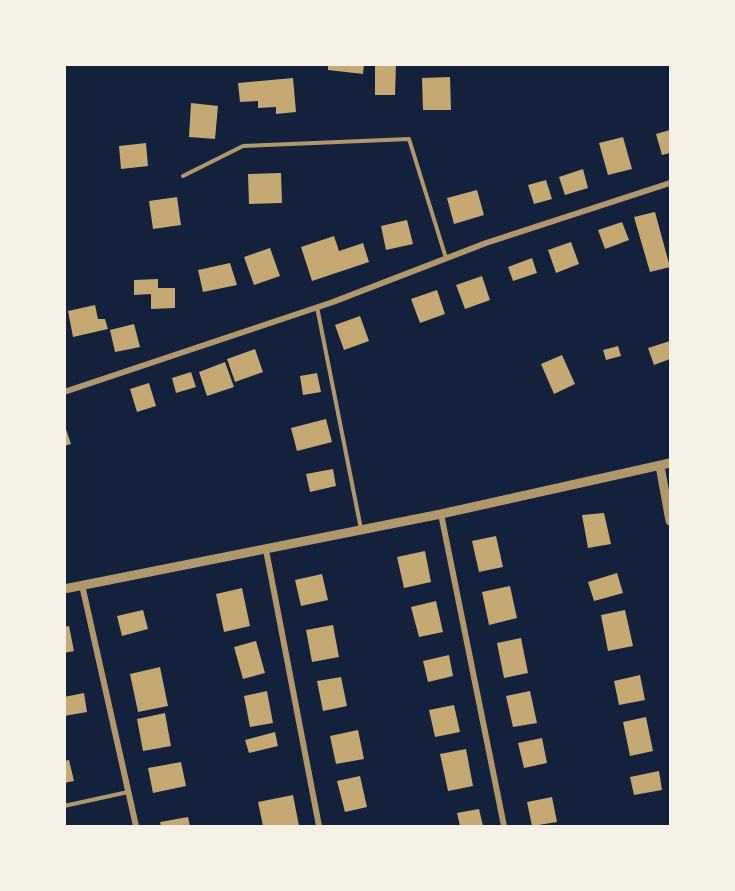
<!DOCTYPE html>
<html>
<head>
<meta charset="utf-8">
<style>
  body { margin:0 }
  #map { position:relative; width:735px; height:891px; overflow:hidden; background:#14213d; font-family:"Open Sans",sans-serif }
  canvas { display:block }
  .frame { position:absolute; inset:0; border:66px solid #f6f1e7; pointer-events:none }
</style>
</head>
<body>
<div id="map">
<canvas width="735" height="891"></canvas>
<div class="frame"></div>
</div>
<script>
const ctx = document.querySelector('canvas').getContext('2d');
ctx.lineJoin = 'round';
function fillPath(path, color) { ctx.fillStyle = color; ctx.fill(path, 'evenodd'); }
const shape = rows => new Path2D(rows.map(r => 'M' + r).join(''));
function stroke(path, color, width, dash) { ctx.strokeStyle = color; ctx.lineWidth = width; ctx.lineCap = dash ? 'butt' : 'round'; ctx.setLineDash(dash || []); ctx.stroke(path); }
const building = shape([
  [328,64,364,64,363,74,328,70],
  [375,64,396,64,395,95,375,95],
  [450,77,451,110,423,110,422,78],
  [293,78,296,112,276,114,276,107,258,108,258,101,240,102,238,83],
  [191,103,218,106,215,139,189,137],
  [670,130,670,153,662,155,656,134],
  [623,137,632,169,608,175,599,143],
  [146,143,148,166,121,169,119,146],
  [583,169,588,188,565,195,559,177],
  [281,173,282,203,249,204,248,174],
  [546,180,552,199,534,204,528,185],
  [477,190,484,215,454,224,447,198],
  [177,197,181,225,153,229,149,201],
  [655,212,670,267,650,272,634,217],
  [407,220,413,244,386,250,381,226],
  [622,222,629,240,605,249,598,230],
  [334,236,339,251,363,243,369,262,312,281,301,247],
  [571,242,579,264,556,273,548,250],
  [270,248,280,276,254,285,244,257],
  [532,258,537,273,513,281,508,267],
  [230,263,237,285,203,292,198,270],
  [482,276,490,300,465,309,456,285],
  [158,279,158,288,175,288,175,308,151,309,151,294,134,295,134,280],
  [437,290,445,314,420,323,411,299],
  [95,305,98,319,105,319,108,329,73,337,68,311],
  [360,316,369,341,344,350,335,325],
  [134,324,140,347,115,352,110,330],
  [670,341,670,359,654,365,648,348],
  [618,346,621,356,606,360,603,350],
  [255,349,263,372,235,382,227,359],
  [562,355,575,384,554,394,541,364],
  [225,362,234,387,207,396,199,372],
  [191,372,196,387,176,393,172,378],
  [317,373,321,392,303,395,300,376],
  [149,383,156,406,137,412,130,389],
  [326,419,332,442,297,451,291,428],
  [64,423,71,444,64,446],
  [333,469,336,486,310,492,306,474],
  [604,513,611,544,588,548,582,515],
  [496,536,503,567,479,572,472,541],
  [425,551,431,582,404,588,397,557],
  [617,573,623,593,594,601,588,582],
  [322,574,328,600,301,606,295,580],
  [510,586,517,618,489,625,482,592],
  [242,588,250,626,224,632,216,594],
  [436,601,443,632,419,637,411,607],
  [143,610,148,629,122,636,117,616],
  [625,610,633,646,608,651,601,615],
  [333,625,339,657,312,662,306,630],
  [69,626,74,651,64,653,64,627],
  [521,638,528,673,504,678,497,643],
  [256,641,265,673,243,679,234,647],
  [449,655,453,676,428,682,423,661],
  [160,667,168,706,138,712,130,674],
  [640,675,645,700,619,705,614,681],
  [341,677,347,706,323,711,317,681],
  [267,691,273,723,250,727,244,696],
  [530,691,537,723,513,727,506,696],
  [84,693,87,712,64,716,64,697],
  [454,705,460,732,435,737,429,710],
  [165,713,171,746,143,751,137,719],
  [646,717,653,751,630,756,623,722],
  [358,730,364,759,336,764,330,736],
  [275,732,278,746,249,753,245,740],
  [542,738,547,763,524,768,518,743],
  [466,749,473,786,448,791,440,754],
  [69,760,74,781,64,783,64,761],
  [181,762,186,786,153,793,148,768],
  [659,771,662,790,634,795,630,777],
  [360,776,367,807,345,812,337,781],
  [293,795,299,826,263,826,258,802],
  [552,797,557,822,532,826,527,802],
  [479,809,483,826,460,826,457,813],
  [188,817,190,826,161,826,160,822]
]);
const service = shape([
  [183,176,243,146,409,139,446,258],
  [317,307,361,529],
  [64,806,128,792]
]);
const minor = shape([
  [64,392,333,302,486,243,670,183],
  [441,514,504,826],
  [266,550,319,826],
  [82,585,136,826]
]);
const tertiary = shape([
  [660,466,670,521],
  [64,589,441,514,670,463]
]);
fillPath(building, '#c6a872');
stroke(service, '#b1986c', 4);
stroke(minor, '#b1986c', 6);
stroke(tertiary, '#b1986c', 9);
</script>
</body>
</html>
